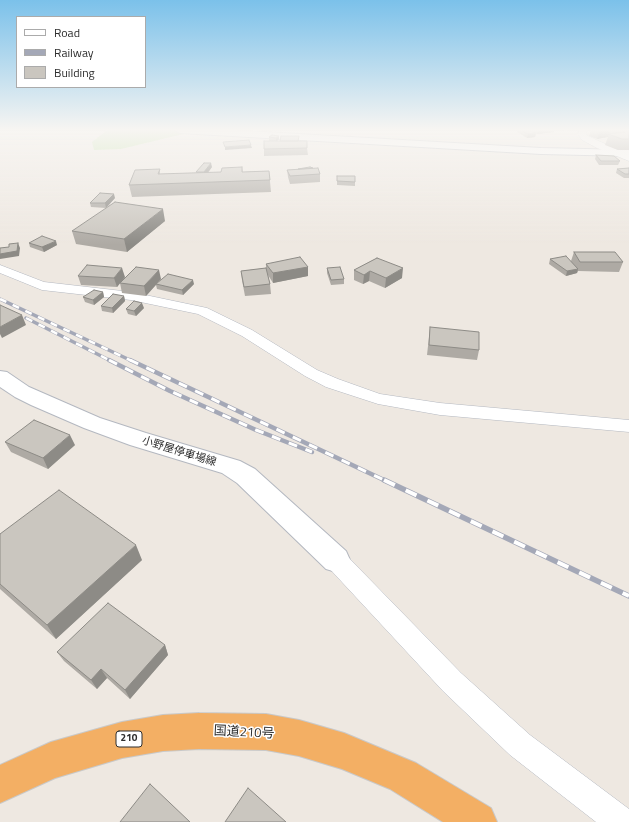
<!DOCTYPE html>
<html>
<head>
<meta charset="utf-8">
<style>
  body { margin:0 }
  #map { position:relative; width:629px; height:822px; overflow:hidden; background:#eee8e1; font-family:"Titillium Web",sans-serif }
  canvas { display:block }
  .legend { position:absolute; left:16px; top:16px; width:130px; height:72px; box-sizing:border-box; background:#fff; border:1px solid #ababab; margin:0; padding:5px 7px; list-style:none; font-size:12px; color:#2e2e2e }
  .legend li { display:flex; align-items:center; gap:8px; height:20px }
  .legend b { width:20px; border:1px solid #ababab }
</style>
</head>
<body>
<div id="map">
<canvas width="629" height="822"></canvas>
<ul class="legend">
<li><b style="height:5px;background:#fff"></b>Road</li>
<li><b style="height:5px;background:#a4a8b7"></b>Railway</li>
<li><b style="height:11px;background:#cac6bf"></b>Building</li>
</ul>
</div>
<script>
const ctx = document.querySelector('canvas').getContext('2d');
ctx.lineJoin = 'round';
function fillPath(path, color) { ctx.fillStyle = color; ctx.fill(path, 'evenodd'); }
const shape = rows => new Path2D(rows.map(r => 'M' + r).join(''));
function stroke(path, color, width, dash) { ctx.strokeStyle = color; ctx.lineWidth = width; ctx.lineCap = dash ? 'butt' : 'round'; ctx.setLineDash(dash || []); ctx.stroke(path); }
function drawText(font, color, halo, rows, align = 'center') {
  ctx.font = font + ' "Titillium Web","Noto Sans JP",sans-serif'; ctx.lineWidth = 3; ctx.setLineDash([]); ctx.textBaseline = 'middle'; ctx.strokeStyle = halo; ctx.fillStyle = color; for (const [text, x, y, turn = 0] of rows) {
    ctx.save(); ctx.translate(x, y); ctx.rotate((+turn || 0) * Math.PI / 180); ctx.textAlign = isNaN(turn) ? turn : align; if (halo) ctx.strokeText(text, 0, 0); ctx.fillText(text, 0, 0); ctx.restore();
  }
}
const green = shape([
  [107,130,200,130,121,149,94,150,92,142]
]);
const minor = shape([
  [579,130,587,130,586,134,588,136,629,155,629,161,597,148,582,140,578,134,579,130],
  [0,265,44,282,131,292,207,308,252,330,317,370,338,379,380,394,440,403,629,420,629,432,440,415,378,404,326,387,305,376,242,336,198,314,131,300,42,290,0,273,0,265],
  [336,551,344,553,461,673,530,735,629,809,629,822,596,822,510,755,443,691,328,567,325,560,328,553,336,551]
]);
const tertiary = shape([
  [175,130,230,130,541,148,629,150,629,156,541,154,180,133,175,130]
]);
const secondary = shape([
  [0,371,7,372,29,387,100,418,146,433,240,461,255,469,346,551,350,560,346,569,336,572,326,569,237,483,222,473,130,445,84,428,31,405,15,397,0,387,0,371]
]);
const trunk = shape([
  [199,713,266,714,299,720,344,733,416,763,491,808,497,822,443,822,390,789,342,769,299,756,266,750,199,749,163,751,122,758,55,778,0,803,0,765,51,742,122,722,163,715,199,713]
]);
const railFar2 = shape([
  [0,299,132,361],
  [26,318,111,361]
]);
const railFar1 = shape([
  [109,360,170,391,256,430,312,452],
  [130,360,386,481]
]);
const rail = shape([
  [384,480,629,596]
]);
const wall = shape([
  [518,130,529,130,536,133,535,137,527,138,517,132],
  [530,130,554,130,554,132,537,134],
  [591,130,629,130,629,150,618,150,605,145,608,137,597,139,589,136],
  [272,135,279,139,277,141,299,141,307,148,308,155,264,156,264,149,272,141,269,141,269,137],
  [596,155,620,161,618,165,599,165,595,159],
  [212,167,208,173,221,172,242,167,243,172,269,171,271,192,132,197,129,185,160,169,160,174,197,173,196,172],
  [629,168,629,178,624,178,616,173,617,169],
  [298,169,320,174,320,182,290,184,288,177,287,170],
  [337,176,355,176,355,186,337,185],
  [115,198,106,208,91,207,90,203],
  [165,221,127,252,76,244,72,231],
  [29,243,57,245,44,252,30,247],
  [574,252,623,262,619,272,578,271,577,273,566,276,549,264,550,259,571,261],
  [377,258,402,278,385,288,369,281,363,284,354,280,354,270],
  [266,264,308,267,308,276,273,283,268,275,270,284,271,294,245,296,242,280,241,271,266,268],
  [327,268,344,279,344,284,331,285,327,273],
  [78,276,125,277,117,287,81,285],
  [161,279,157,283,194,284,183,295,157,289,156,285,146,296,122,293,120,283],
  [103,292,104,297,94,305,85,302,83,297],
  [124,296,125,301,113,313,102,311,101,306],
  [144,308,136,316,128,314,126,309],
  [430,327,479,350,477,360,427,355,429,337],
  [5,442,75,445,48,469,11,452],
  [0,534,142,560,56,639,0,589],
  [165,645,168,655,130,699,107,678,97,689,64,661,57,652]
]);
const shadedWall = shape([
  [538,130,554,130,554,132,537,134],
  [560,130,572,130,560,131],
  [600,130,610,130,608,137,597,139],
  [536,133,535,137,527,138,528,134],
  [279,136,279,139,276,142,276,138],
  [251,145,252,148,225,150,225,147],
  [211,163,212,167,205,176,204,172],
  [114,194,115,198,106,208,105,203],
  [163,209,165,221,127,252,124,239],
  [56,241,57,245,44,252,42,247],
  [18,243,20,248,19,256,0,259,0,254],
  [308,267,308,276,273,283,273,273],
  [122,268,125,277,117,287,114,278],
  [403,268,402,278,385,288,386,278],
  [578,269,577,273,566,276,567,271],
  [159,270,161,279,146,296,144,286],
  [370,271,369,281,363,284,364,275],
  [193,280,194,284,183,295,182,290],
  [103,292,104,297,94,305,93,300],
  [124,296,125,301,113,313,112,308],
  [142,303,144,308,136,316,134,311],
  [22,315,26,325,2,338,0,334,0,327],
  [70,435,75,445,48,469,43,458],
  [136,545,142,560,56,639,47,625],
  [165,645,168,655,130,699,125,690],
  [101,669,107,678,97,689,91,680]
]);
const building = shape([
  [520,130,529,130,536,133,528,134,520,130],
  [620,130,629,130,629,139,622,139,608,134,625,132,620,130],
  [272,135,279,136,276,138,269,137,272,135],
  [281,136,299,136,298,141,280,141,281,136],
  [249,140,251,145,225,147,223,142,249,140],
  [264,141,307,141,307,148,264,149,264,141],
  [596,155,614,156,620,161,601,161,596,155],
  [204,163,211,163,204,172,196,172,204,163],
  [242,167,242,172,269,171,270,180,129,185,135,170,160,169,158,174,221,172,222,168,242,167],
  [310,167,313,168,298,169,310,167],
  [318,168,320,174,290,176,287,170,318,168],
  [629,168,629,174,625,174,617,169,629,168],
  [337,176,355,176,355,182,337,181,337,176],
  [100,193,114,194,105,203,90,203,100,193],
  [115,202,163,209,124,239,72,231,115,202],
  [42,236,56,241,42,247,29,243,42,236],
  [18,243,17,251,0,254,0,248,9,247,9,244,18,243],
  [574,252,615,252,623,262,580,262,574,252],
  [566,256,578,269,567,271,550,259,566,256],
  [300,257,308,267,273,273,266,264,300,257],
  [377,258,403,268,386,278,370,271,364,275,354,270,377,258],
  [87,265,122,268,114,278,78,276,87,265],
  [136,267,159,270,144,286,120,283,136,267],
  [340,267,344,279,331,280,327,268,340,267],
  [266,268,270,284,244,287,241,271,266,268],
  [168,274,193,280,182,290,156,284,168,274],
  [94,290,103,292,93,300,83,297,94,290],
  [113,294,124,296,112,308,101,306,113,294],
  [134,301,142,303,134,311,126,309,134,301],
  [0,305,22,315,0,327,0,305],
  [430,327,479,332,479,350,429,345,430,327],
  [34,420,70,435,43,458,5,442,34,420],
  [59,490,136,545,47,625,0,584,0,534,59,490],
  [108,603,165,645,125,690,101,669,91,680,57,652,108,603],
  [150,784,190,822,120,822,150,784],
  [248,788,286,822,225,822,248,788]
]);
const shields = [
  [129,739,26]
];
const shieldNames = [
  ["210",129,739]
];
const streetNames = [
  ["小野屋停車場線",179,452,17]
];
const nearStreetnames = [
  ["国道210号",244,733,3]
];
fillPath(green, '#bbe2a0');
stroke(minor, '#b4b8c0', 1);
stroke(tertiary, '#b4b8c0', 2);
stroke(secondary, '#b4b8c0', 2);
stroke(trunk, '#c9c9c9', 2);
fillPath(minor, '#fff');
fillPath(tertiary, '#fff');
fillPath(secondary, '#fff');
fillPath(trunk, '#f3af64');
stroke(railFar2, '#a4a8b7', 3.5);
stroke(railFar1, '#a4a8b7', 4.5);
stroke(rail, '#a4a8b7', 5.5);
stroke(railFar2, '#fff', 2.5, [7]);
stroke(railFar1, '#fff', 3, [9]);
stroke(rail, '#fff', 4, [12]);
fillPath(wall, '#aeaaa4');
fillPath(shadedWall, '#8d8b86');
fillPath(building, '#cac6bf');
stroke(building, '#8d8b86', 1);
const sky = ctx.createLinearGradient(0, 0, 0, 245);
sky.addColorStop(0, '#7bc1ea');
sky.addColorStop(0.53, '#f7f5f2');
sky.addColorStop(1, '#f7f5f200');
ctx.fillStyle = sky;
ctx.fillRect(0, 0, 629, 245);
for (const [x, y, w] of shields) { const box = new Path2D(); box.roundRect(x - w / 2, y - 8, w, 16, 3); ctx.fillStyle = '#fff'; ctx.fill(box); stroke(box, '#2e2e2e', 1); }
drawText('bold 10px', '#2e2e2e', null, shieldNames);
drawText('11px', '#2e2e2e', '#fff', streetNames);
drawText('13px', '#2e2e2e', '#fff', nearStreetnames);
</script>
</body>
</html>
